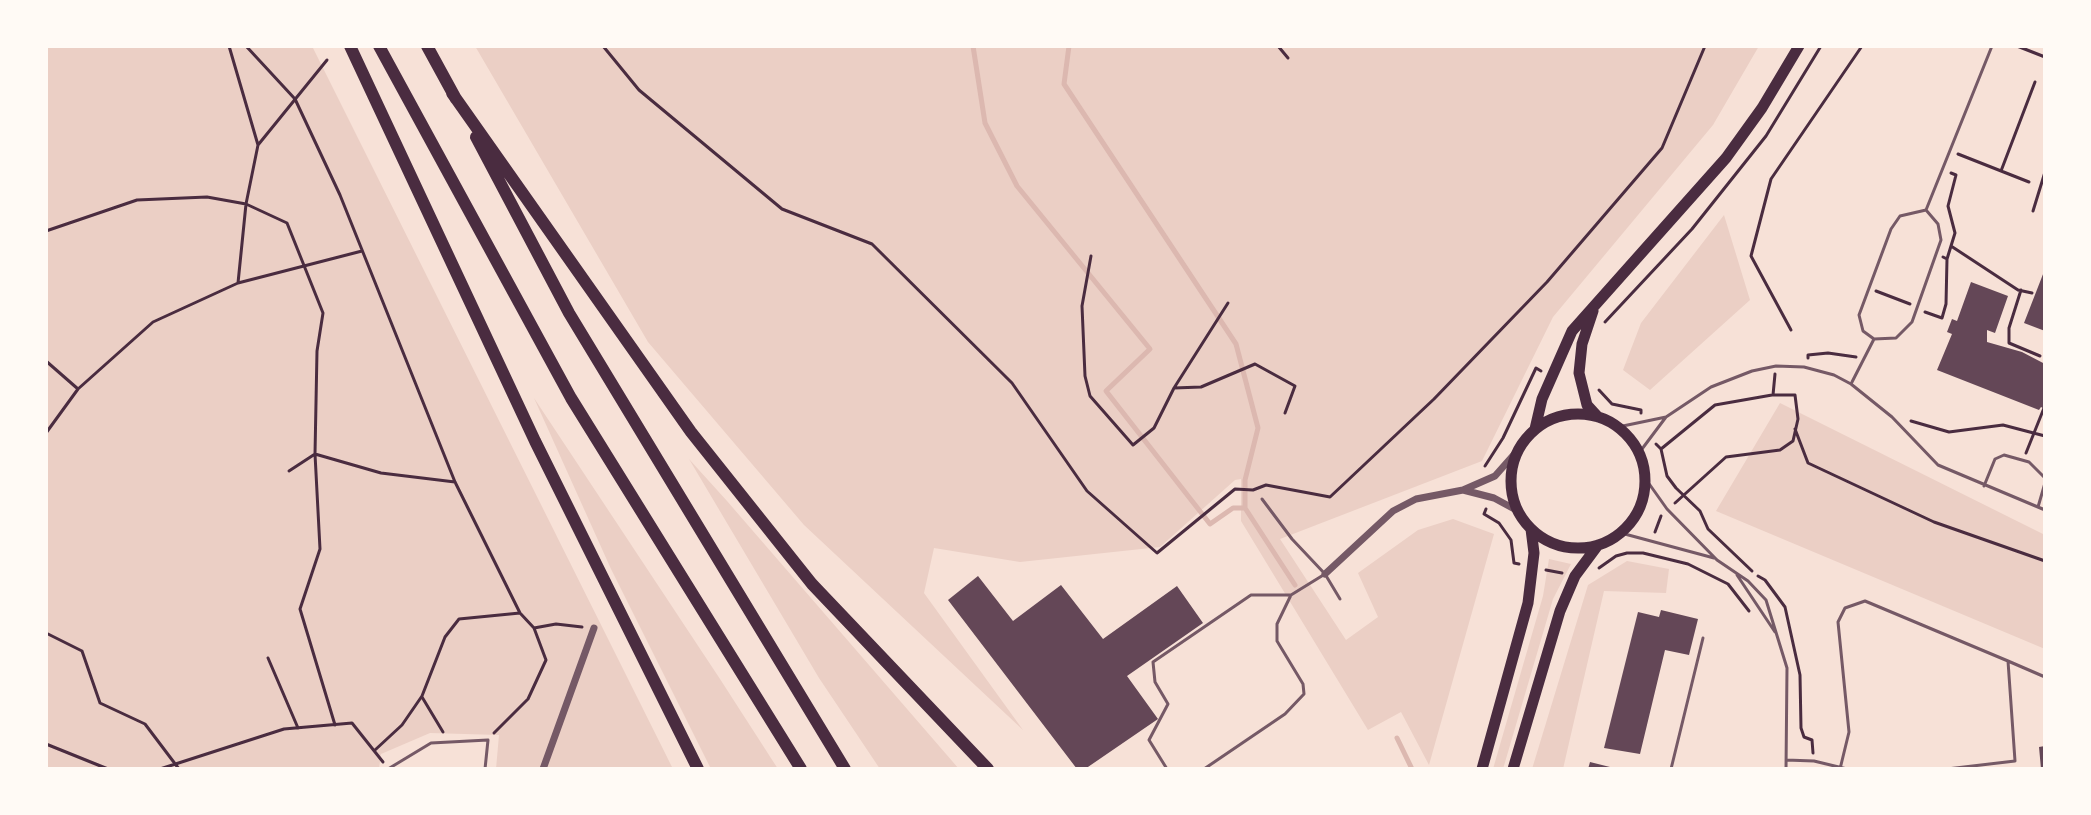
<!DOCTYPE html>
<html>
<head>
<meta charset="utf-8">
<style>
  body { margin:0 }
  #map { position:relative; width:2091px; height:815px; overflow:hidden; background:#f7e1d7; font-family:Helvetica,sans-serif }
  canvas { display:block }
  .frame { position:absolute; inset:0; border:48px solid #fffaf5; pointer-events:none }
</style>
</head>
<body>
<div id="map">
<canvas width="2091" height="815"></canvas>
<div class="frame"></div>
</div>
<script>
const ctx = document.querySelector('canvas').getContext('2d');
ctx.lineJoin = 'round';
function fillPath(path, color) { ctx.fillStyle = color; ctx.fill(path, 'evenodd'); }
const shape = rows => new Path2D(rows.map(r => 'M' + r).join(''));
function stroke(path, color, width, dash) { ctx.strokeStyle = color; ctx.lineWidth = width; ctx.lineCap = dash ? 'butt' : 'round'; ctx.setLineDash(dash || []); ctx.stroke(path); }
const green = shape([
  [46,46,312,46,673,769,496,769,499,735,430,733,381,754,379,769,46,769],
  [475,46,1759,46,1713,125,1553,317,1482,461,1280,539,1346,640,1378,617,1358,573,1418,530,1453,519,1494,534,1429,765,1401,712,1368,730,1241,521,1241,479,1235,480,1160,547,1020,562,934,548,924,593,1023,730,804,525,648,342],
  [1724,215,1750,300,1650,390,1623,370,1641,323],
  [534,398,720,679,778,769,711,769,611,569],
  [1780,403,2045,535,2045,649,1716,511],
  [689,459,727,501,959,769,880,769,819,678],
  [1549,559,1571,564,1553,599,1503,769,1493,769,1543,596],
  [1627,561,1669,569,1666,593,1604,591,1563,769,1532,769,1588,585]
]);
const stream = shape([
  [973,46,985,123,1017,186,1150,349,1106,391,1210,524,1233,508,1245,508],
  [1069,46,1064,84,1236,344,1258,428,1245,480,1245,508,1295,585],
  [1397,738,1412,769]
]);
const building = shape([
  [2045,269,2045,331,2024,323],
  [1971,282,2008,296,1995,333,1987,330,1987,342,2022,352,2045,364,2045,409,2041,407,2039,410,1937,370,1952,334,1947,332,1952,319,1957,321],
  [978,576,1013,621,1061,585,1103,639,1177,586,1203,623,1127,676,1158,719,1085,769,1077,769,948,600],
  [1661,610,1698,619,1689,655,1665,650,1640,754,1604,748,1638,612,1659,617],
  [2045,746,2045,769,2041,769,2039,747],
  [1590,762,1614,768,1614,769,1588,769]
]);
const path = shape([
  [229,46,258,145,246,204,238,283],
  [246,46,295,99,340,195,455,482,520,613,534,628,546,660,528,699,494,733],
  [603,46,639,90,782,209,872,244,1012,383,1087,491,1157,553,1235,489,1253,490,1266,485,1330,497,1434,399,1547,282,1662,148,1705,46],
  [1278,46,1288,58],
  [2017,46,2045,57],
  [258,145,327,60],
  [1958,154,2029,182],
  [2001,171,2035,82],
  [2033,211,2045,172],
  [46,231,137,200,207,197,246,204,287,223,323,313,317,351,315,454,320,549,300,609,335,725],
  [1951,246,2018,290,2032,293],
  [1091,256,1082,306,1085,376,1090,396,1133,445,1154,428,1174,388,1228,303],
  [1943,257,1947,259,1955,233,1948,206,1956,175,1951,173],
  [2021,290,2009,328,2009,343,2040,356],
  [1876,291,1910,304],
  [1925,312,1942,318,1946,304,1947,259],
  [1605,322,1692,229,1766,136,1821,46],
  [1791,330,1751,256,1771,179,1862,46],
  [1808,358,1808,355,1828,353,1856,357],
  [46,361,78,389],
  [1174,388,1201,387,1255,364,1295,386,1285,413],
  [1599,390,1612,404,1641,410,1641,413],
  [1911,421,1949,432,2003,425,2045,436],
  [1795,429,1808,463,1934,522,2045,561],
  [46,433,78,389,153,322,238,283,362,251],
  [1656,444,1661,449,1667,476,1676,488,1700,511,1708,529,1752,571],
  [1661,449,1715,405,1772,395],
  [2026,453,2044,408],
  [1485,466,1503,438,1536,368,1541,371],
  [289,471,315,454,381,473,455,482],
  [1675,503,1726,457,1780,450,1793,441,1798,419,1795,395,1773,395,1775,374],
  [1486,509,1484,514,1499,523,1511,540,1514,563,1519,564],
  [1655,532,1661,516],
  [1599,568,1616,556,1627,553,1643,553,1688,564,1728,584,1749,611],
  [1546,570,1562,573],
  [1758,576,1765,580,1785,607,1800,675,1801,728,1804,737,1812,740,1813,753],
  [534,628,556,624,582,627],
  [46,633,82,651,100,703,145,724,179,769],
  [268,658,298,728],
  [422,697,443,732],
  [46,744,108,769],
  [375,750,402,725,422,696,445,637,459,619,520,613],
  [160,769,284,729,352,723,383,762]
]);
const service = shape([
  [1926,210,1938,224,1941,240,1912,322,1896,338,1874,339,1863,331,1859,315,1891,229,1900,216,1926,210],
  [1926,210,1992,46],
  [1852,382,1874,339],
  [1618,427,1666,417],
  [1639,453,1666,417,1711,387,1752,371,1776,366,1804,367,1834,375,1851,384,1892,417,1938,465,2045,510],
  [1645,478,1667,509,1717,560,1748,581,1766,600,1787,668,1786,769],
  [1984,486,1995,459,2004,455,2029,462,2045,478],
  [1262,499,1292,539,1325,574,1340,599],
  [2038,507,2045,483],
  [1621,533,1714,558],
  [1737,575,1775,632],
  [2008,661,2045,677],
  [1786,760,1814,761,1847,769],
  [388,769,431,743,488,740,485,769],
  [1167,769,1149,740,1168,704,1155,682,1153,662,1251,595,1291,595],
  [1204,769,1285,714,1304,694,1303,684,1277,641,1277,624,1291,595,1325,574],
  [1671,769,1703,638],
  [1840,769,1849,732,1838,622,1845,608,1865,601,2008,661,2015,761,1947,769]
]);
const minor = shape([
  [1463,490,1494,498,1518,511],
  [1325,574,1393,511,1416,499,1463,490,1495,476,1518,450],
  [543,769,594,628]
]);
const primary = shape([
  [1593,311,1582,344,1579,373,1587,405,1598,417],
  '1511 481a67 67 0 1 1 134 0a67 67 0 1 1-134 0Z',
  [1535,429,1542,399,1572,331,1726,158,1762,108,1799,46],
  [1482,769,1528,603,1534,553,1531,529],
  [1513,769,1560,611,1575,576,1598,545]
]);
const motorway = shape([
  [350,46,535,441,698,769],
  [379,46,571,398,801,769],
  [427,46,456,99],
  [452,93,691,432,812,584,988,769],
  [476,137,569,313,845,769]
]);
fillPath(green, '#ebcfc5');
stroke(stream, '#dcb8b0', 5);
fillPath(building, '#644757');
stroke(path, '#4a2c40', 3);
stroke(service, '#755966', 3);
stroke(minor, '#755966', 7);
stroke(primary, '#4a2c40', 11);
stroke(motorway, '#4a2c40', 12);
</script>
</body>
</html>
